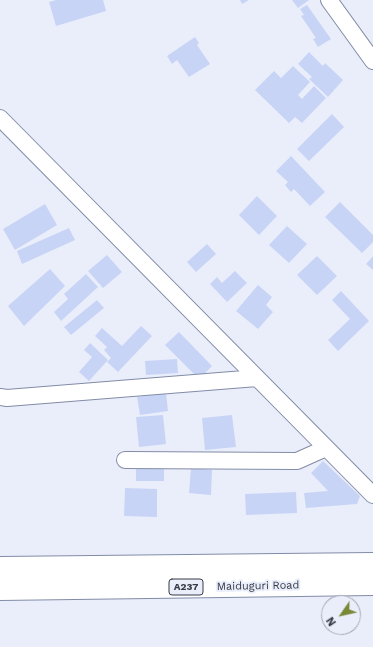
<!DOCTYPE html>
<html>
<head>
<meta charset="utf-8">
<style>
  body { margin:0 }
  #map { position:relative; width:373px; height:647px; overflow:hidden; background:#eaeefb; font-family:"Work Sans",sans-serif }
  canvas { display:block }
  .north { position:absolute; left:321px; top:595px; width:40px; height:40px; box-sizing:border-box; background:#eaeefb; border:1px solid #a2a6b2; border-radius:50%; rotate:236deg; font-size:11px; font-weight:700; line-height:16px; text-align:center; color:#353a45 }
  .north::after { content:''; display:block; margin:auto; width:14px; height:18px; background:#798938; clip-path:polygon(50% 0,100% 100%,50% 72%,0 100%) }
</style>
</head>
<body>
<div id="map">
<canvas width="373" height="647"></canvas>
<div class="north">N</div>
</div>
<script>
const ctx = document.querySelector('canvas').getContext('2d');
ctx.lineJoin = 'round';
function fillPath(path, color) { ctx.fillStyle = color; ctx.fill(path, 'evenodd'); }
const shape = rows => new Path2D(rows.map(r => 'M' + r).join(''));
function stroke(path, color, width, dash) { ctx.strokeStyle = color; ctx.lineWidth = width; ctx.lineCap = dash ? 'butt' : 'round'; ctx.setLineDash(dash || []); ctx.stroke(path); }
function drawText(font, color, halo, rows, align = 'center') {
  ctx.font = font + ' "Work Sans",sans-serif'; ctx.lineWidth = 4; ctx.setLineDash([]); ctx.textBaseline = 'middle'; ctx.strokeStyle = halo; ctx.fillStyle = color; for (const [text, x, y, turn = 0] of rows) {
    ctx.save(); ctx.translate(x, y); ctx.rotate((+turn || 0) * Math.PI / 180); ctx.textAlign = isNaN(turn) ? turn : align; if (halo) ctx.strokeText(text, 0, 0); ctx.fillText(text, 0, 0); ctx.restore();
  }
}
const building = shape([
  [56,0,103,0,106,11,56,26,49,2],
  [240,0,249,0,242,4],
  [292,0,309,0,298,8],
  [307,5,331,39,318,47,313,39,316,38,301,16,304,15,300,9],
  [195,37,199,43,197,45,210,64,189,77,177,60,172,64,167,56],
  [309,52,323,66,325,63,343,80,328,97,309,79,312,77,298,64],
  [293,66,310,82,298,95,302,99,314,86,326,98,302,123,295,117,289,123,255,90,274,71,281,78],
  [332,114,344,127,309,161,297,149],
  [291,156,325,192,310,206,294,189,291,192,285,185,288,182,276,171],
  [257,196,277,216,259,235,239,215],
  [340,202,373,235,373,242,362,253,325,217],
  [45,204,57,225,15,250,3,229],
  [287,226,307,244,289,263,269,245],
  [69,228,75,240,22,264,17,251],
  [207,244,216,254,196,272,187,262],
  [107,255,122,272,103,288,88,271],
  [317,256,337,276,317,295,297,275],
  [373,256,373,270,366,264],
  [50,269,65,286,24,326,8,306],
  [235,271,247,283,227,302,210,284,217,277,222,283],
  [86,274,98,287,61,321,54,312,68,299,64,294],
  [258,285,272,297,266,305,273,312,258,329,236,311],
  [341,291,369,321,338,351,328,340,350,319,332,300],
  [97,300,104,308,71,335,64,327],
  [141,326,152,336,118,372,107,362,111,358,104,350,107,347,95,336,102,328,122,346],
  [179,332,212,366,199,379,165,345],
  [90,343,108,360,89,381,79,372,92,357,84,350],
  [177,359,178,373,146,375,145,361],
  [166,393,168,411,140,415,137,397],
  [163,415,166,444,139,447,136,417],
  [232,415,236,447,205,450,202,418],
  [323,461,360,496,357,504,306,508,304,493,328,491,311,473],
  [136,463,164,463,164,481,136,481],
  [191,468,212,470,211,495,189,493],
  [125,488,157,489,157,517,124,516],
  [296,492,297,513,246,515,245,494]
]);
const minor = shape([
  [329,0,373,61],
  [0,118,373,495],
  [0,397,7,398,257,378],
  [125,460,297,461,326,448]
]);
const highway = shape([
  [0,568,373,564],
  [0,589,373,584]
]);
const shields = [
  [186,587,34]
];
const shieldNames = [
  ["A237",186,587]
];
const streetNames = [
  ["Maiduguri Road",258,586,-1]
];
fillPath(building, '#c8d4f6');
stroke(minor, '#828ca7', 18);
stroke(highway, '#828ca7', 24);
stroke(minor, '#fff', 16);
stroke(highway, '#fff', 22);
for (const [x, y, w] of shields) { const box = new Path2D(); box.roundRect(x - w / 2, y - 8, w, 16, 3); ctx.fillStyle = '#eaeefb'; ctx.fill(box); stroke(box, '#353a45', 1); }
drawText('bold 10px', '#353a45', null, shieldNames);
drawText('11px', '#353a45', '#eaeefb', streetNames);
</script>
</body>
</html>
